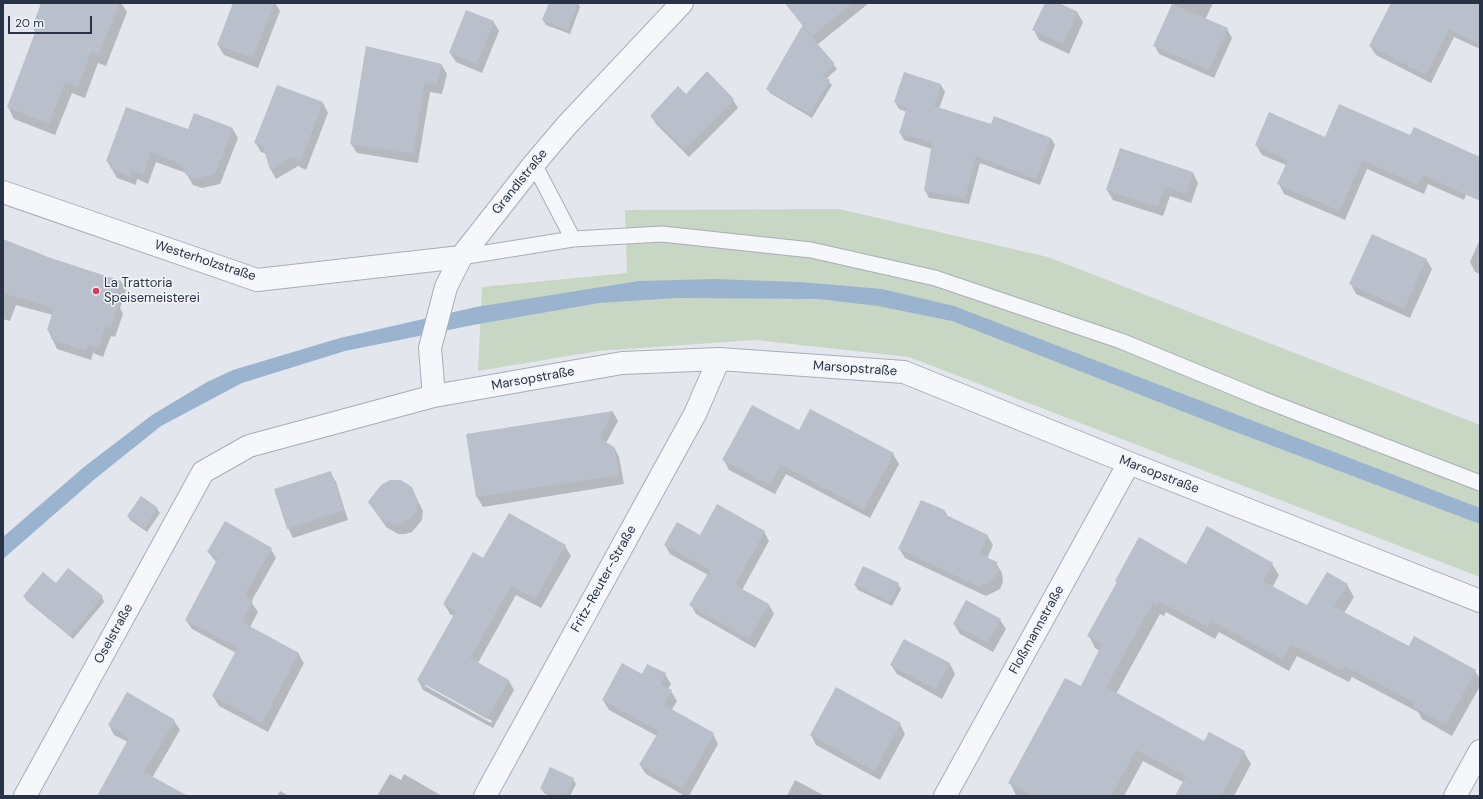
<!DOCTYPE html>
<html>
<head>
<meta charset="utf-8">
<style>
  body { margin:0 }
  #map { position:relative; width:1483px; height:799px; overflow:hidden; background:#e3e6ec; font-family:"DM Sans",sans-serif }
  canvas { display:block }
  .frame { position:absolute; inset:0; border:4px solid #283347; pointer-events:none }
  .scale { position:absolute; left:8px; top:16px; width:84px; height:18px; box-sizing:border-box; border:2px solid #283347; border-top:0; padding-left:5px; font-size:12px; line-height:14px; white-space:nowrap; color:#283347; -webkit-text-stroke:3px #f3f5f9; paint-order:stroke }
</style>
</head>
<body>
<div id="map">
<canvas width="1483" height="799"></canvas>
<div class="frame"></div>
<div class="scale">20 m</div>
</div>
<script>
const ctx = document.querySelector('canvas').getContext('2d');
ctx.lineJoin = 'round';
function fillPath(path, color) { ctx.fillStyle = color; ctx.fill(path, 'evenodd'); }
const shape = rows => new Path2D(rows.map(r => 'M' + r).join(''));
function stroke(path, color, width, dash) { ctx.strokeStyle = color; ctx.lineWidth = width; ctx.lineCap = dash ? 'butt' : 'round'; ctx.setLineDash(dash || []); ctx.stroke(path); }
function drawText(font, color, halo, rows, align = 'center') {
  ctx.font = font + ' "DM Sans",sans-serif'; ctx.lineWidth = 3; ctx.setLineDash([]); ctx.textBaseline = 'middle'; ctx.strokeStyle = halo; ctx.fillStyle = color; for (const [text, x, y, turn = 0] of rows) {
    ctx.save(); ctx.translate(x, y); ctx.rotate((+turn || 0) * Math.PI / 180); ctx.textAlign = isNaN(turn) ? turn : align; if (halo) ctx.strokeText(text, 0, 0); ctx.fillText(text, 0, 0); ctx.restore();
  }
}
const green = shape([
  [839,209,1048,257,1480,425,1480,577,909,357,755,340,598,351,478,371,482,287,627,273,625,210]
]);
const water = shape([
  [714,279,800,282,882,289,954,306,1480,508,1480,524,1225,428,952,321,878,306,818,299,677,298,599,303,473,325,345,351,242,383,161,426,96,478,3,559,3,537,84,467,152,415,207,382,233,370,340,338,476,307,639,281]
]);
const shadow = shape([
  [42,3,121,3,127,12,106,66,98,63,85,98,72,93,55,135,14,119,8,107,36,34,33,28],
  [234,3,275,3,280,11,258,68,224,55,218,45],
  [550,3,578,3,580,7,570,34,546,25,543,20],
  [785,3,869,3,817,45,837,69,826,79,832,85,812,118,770,93,767,89,803,26],
  [1046,3,1056,3,1077,12,1083,22,1069,54,1039,40,1034,30],
  [1174,3,1213,3,1205,20,1227,29,1232,38,1214,78,1159,54,1155,46],
  [1392,3,1480,3,1480,49,1454,37,1431,83,1376,55,1370,46],
  [493,21,499,31,482,73,456,62,450,53],
  [441,64,447,74,442,94,430,92,418,163,357,153,351,144],
  [941,85,945,92,939,109,992,125,1051,138,1055,145,1040,185,980,163,969,204,929,198,925,190,932,149,904,140,900,133,907,112,899,109,895,102],
  [686,95,733,100,738,108,689,157,656,124,651,116],
  [323,103,328,113,306,170,298,166,276,179,271,170,267,154,261,152,255,142],
  [232,128,238,138,220,184,202,188,193,185,186,173,156,162,148,184,137,179,136,185,117,178,107,161,188,130],
  [1325,138,1479,165,1464,200,1428,184,1424,194,1367,169,1345,220,1284,194,1279,184,1286,165,1262,155,1256,145],
  [1193,173,1198,183,1191,203,1170,196,1163,216,1113,200,1107,190],
  [1480,239,1480,274,1475,272,1470,262],
  [3,240,48,258,121,281,126,291,120,308,123,314,115,337,111,336,103,357,93,353,91,360,57,349,48,330,53,315,16,305,10,321,3,319],
  [1426,259,1432,269,1410,318,1356,294,1351,284],
  [613,412,618,421,606,443,614,447,619,457,624,484,483,507,477,497,467,435],
  [799,431,893,454,899,464,870,518,786,474,775,494,729,470,724,460],
  [330,472,336,482,348,520,293,538,288,528],
  [411,487,423,511,422,520,412,532,405,534,398,534,386,527,370,503],
  [157,509,160,513,147,532,130,520,128,516],
  [945,511,948,517,987,535,993,545,987,559,996,563,1002,573,1003,582,1000,589,986,596,905,558,899,548],
  [764,532,769,541,742,590,769,605,774,614,755,648,696,614,691,605,708,575,670,554,665,545,700,536],
  [565,546,571,556,541,608,516,595,478,663,509,681,514,690,493,728,423,690,418,680,454,616,450,614,444,604],
  [425,683,492,721,491,723,425,686],
  [271,549,276,558,251,602,258,612,250,627,298,653,304,663,268,732,219,706,213,696,236,653,192,629,186,620,217,563,208,552],
  [1272,564,1279,575,1272,588,1307,606,1347,585,1354,597,1344,613,1409,647,1475,671,1480,679,1480,686,1452,736,1422,719,1418,712,1352,677,1349,682,1297,656,1289,671,1219,632,1215,639,1166,612,1164,616,1160,614,1116,694,1204,742,1244,752,1251,764,1234,796,1176,796,1183,782,1143,761,1124,796,1016,795,1010,783,1081,688,1100,651,1095,648,1089,636,1117,583,1116,581,1186,565],
  [898,584,901,589,892,606,858,590,855,585],
  [56,585,102,597,104,602,73,639,27,601,24,596],
  [1000,620,1006,629,993,652,960,634,954,624],
  [905,640,950,664,955,674,942,699,897,674,891,665],
  [648,665,665,674,671,684,668,689,671,691,677,701,671,711,713,734,718,744,689,796,685,796,646,774,640,765,657,736,609,710,603,700,642,675],
  [174,721,180,730,152,778,185,796,99,796,128,742,114,735,109,725],
  [900,724,905,734,880,780,816,745,811,735],
  [390,774,401,780,404,774,442,796,377,796],
  [573,779,576,784,570,796,550,796,544,793,541,788],
  [795,780,825,796,787,796],
  [280,791,289,796,277,796]
]);
const building = shape([
  [41,3,119,3,99,55,91,52,78,87,65,82,49,124,7,107,36,30,32,28],
  [233,3,274,3,253,58,217,45],
  [549,3,578,3,568,30,542,20],
  [785,3,853,3,812,36],
  [1045,3,1059,3,1078,12,1063,44,1032,30],
  [1391,3,1480,3,1480,44,1449,29,1426,75,1369,46],
  [1172,4,1228,28,1209,70,1153,46],
  [466,10,494,21,477,64,449,53],
  [802,26,835,64,822,75,830,80,810,114,766,89],
  [366,46,442,64,437,85,425,82,413,154,350,144],
  [707,71,734,99,684,149,650,116,678,86,686,94],
  [904,72,941,84,934,106,991,124,994,116,1051,138,1036,179,976,156,965,198,924,191,932,143,899,133,907,107,894,102],
  [277,85,323,102,301,161,292,157,270,170,263,146,254,143],
  [1339,104,1410,135,1414,127,1480,157,1480,201,1423,175,1418,185,1362,160,1340,211,1277,184,1288,160,1255,145,1269,112,1325,137],
  [126,107,188,129,194,113,233,128,215,174,196,179,186,175,181,164,151,152,143,175,132,170,130,176,110,168,112,163,106,161],
  [1120,148,1193,172,1186,194,1165,186,1158,207,1106,190],
  [1372,234,1427,259,1404,309,1349,284],
  [3,239,48,257,121,281,114,302,119,304,110,328,105,327,98,348,88,344,86,351,51,339,53,332,47,330,54,308,3,293],
  [752,405,799,430,810,409,894,453,864,509,781,465,770,485,722,460],
  [613,411,599,438,614,447,619,475,476,497,466,434],
  [331,471,344,510,287,529,274,489],
  [390,480,401,480,412,487,418,501,417,510,411,518,399,525,385,522,379,517,368,502,381,485],
  [141,496,158,508,144,528,127,516],
  [921,500,945,510,944,514,988,535,979,554,997,562,998,572,994,579,980,587,898,549],
  [717,504,765,531,735,585,769,604,749,639,689,605,710,570,664,545,677,522,700,535],
  [509,513,566,545,535,599,511,586,470,658,509,680,487,719,417,680,456,611,443,604,473,552,483,558],
  [225,521,272,548,244,596,253,601,242,622,299,653,262,723,212,696,238,647,185,620,218,558,207,552],
  [1207,526,1273,563,1263,581,1307,605,1327,572,1348,584,1334,607,1409,646,1414,636,1476,670,1446,725,1413,707,1415,703,1345,666,1342,671,1291,644,1282,659,1212,621,1208,627,1159,601,1157,605,1153,603,1106,687,1204,741,1209,732,1245,751,1221,796,1175,796,1186,776,1136,750,1111,796,1032,796,1008,783,1065,678,1081,686,1102,644,1087,636,1117,582,1115,581,1139,537,1186,564],
  [863,566,899,583,890,602,854,585],
  [68,568,103,596,70,636,23,596,43,572,56,583],
  [966,600,1001,619,988,643,953,624],
  [904,639,950,663,936,689,890,665],
  [622,663,642,674,647,664,666,673,660,684,672,690,664,705,714,733,683,789,639,765,659,731,602,700],
  [836,687,901,723,874,771,810,735],
  [127,692,175,720,144,772,188,796,97,796,129,738,108,725],
  [550,767,574,778,566,796,555,796,540,789]
]);
const lane = shape([
  [534,164,573,239],
  [461,257,573,239,662,234,811,250,935,278,1121,341,1262,399,1480,483]
]);
const street = shape([
  [3,192,257,280,461,257],
  [434,396,430,348,446,287,461,257,534,164,567,125,682,3],
  [25,796,203,472,249,446,434,396,622,363,719,359,904,372,1129,463,1480,601],
  [485,796,695,414,719,359],
  [945,796,1129,463],
  [1455,796,1480,751]
]);
const markers = [
  [96,291,4,"#dd3b53"]
];
const streetNames = [
  ["Grandlstraße",520,182,-51],
  ["Westerholzstraße",205,261,18],
  ["Marsopstraße",855,369,4],
  ["Marsopstraße",533,379,-10],
  ["Marsopstraße",1159,475,21],
  ["Fritz-Reuter-Straße",604,579,-61],
  ["Floßmannstraße",1037,630,-61],
  ["Oselstraße",114,634,-61]
];
const poiNames = [
  ["La Trattoria",104,284],
  ["Speisemeisterei",104,299]
];
fillPath(green, '#c8d7c3');
fillPath(water, '#9ab4d0');
fillPath(shadow, '#0003');
fillPath(building, '#b9bfcb');
stroke(lane, '#a7adb7', 17);
stroke(street, '#a7adb7', 24);
stroke(lane, '#f6f7fa', 15);
stroke(street, '#f6f7fa', 22);
for (const [x, y, r, color] of markers) { const dot = new Path2D(); dot.arc(x, y, r, 0, 2 * Math.PI); ctx.fillStyle = color; ctx.fill(dot); stroke(dot, '#f3f5f9', 1.5); }
drawText('13px', '#283347', '#f3f5f9', streetNames);
drawText('13px', '#283347', '#f3f5f9', poiNames, 'left');
</script>
</body>
</html>
